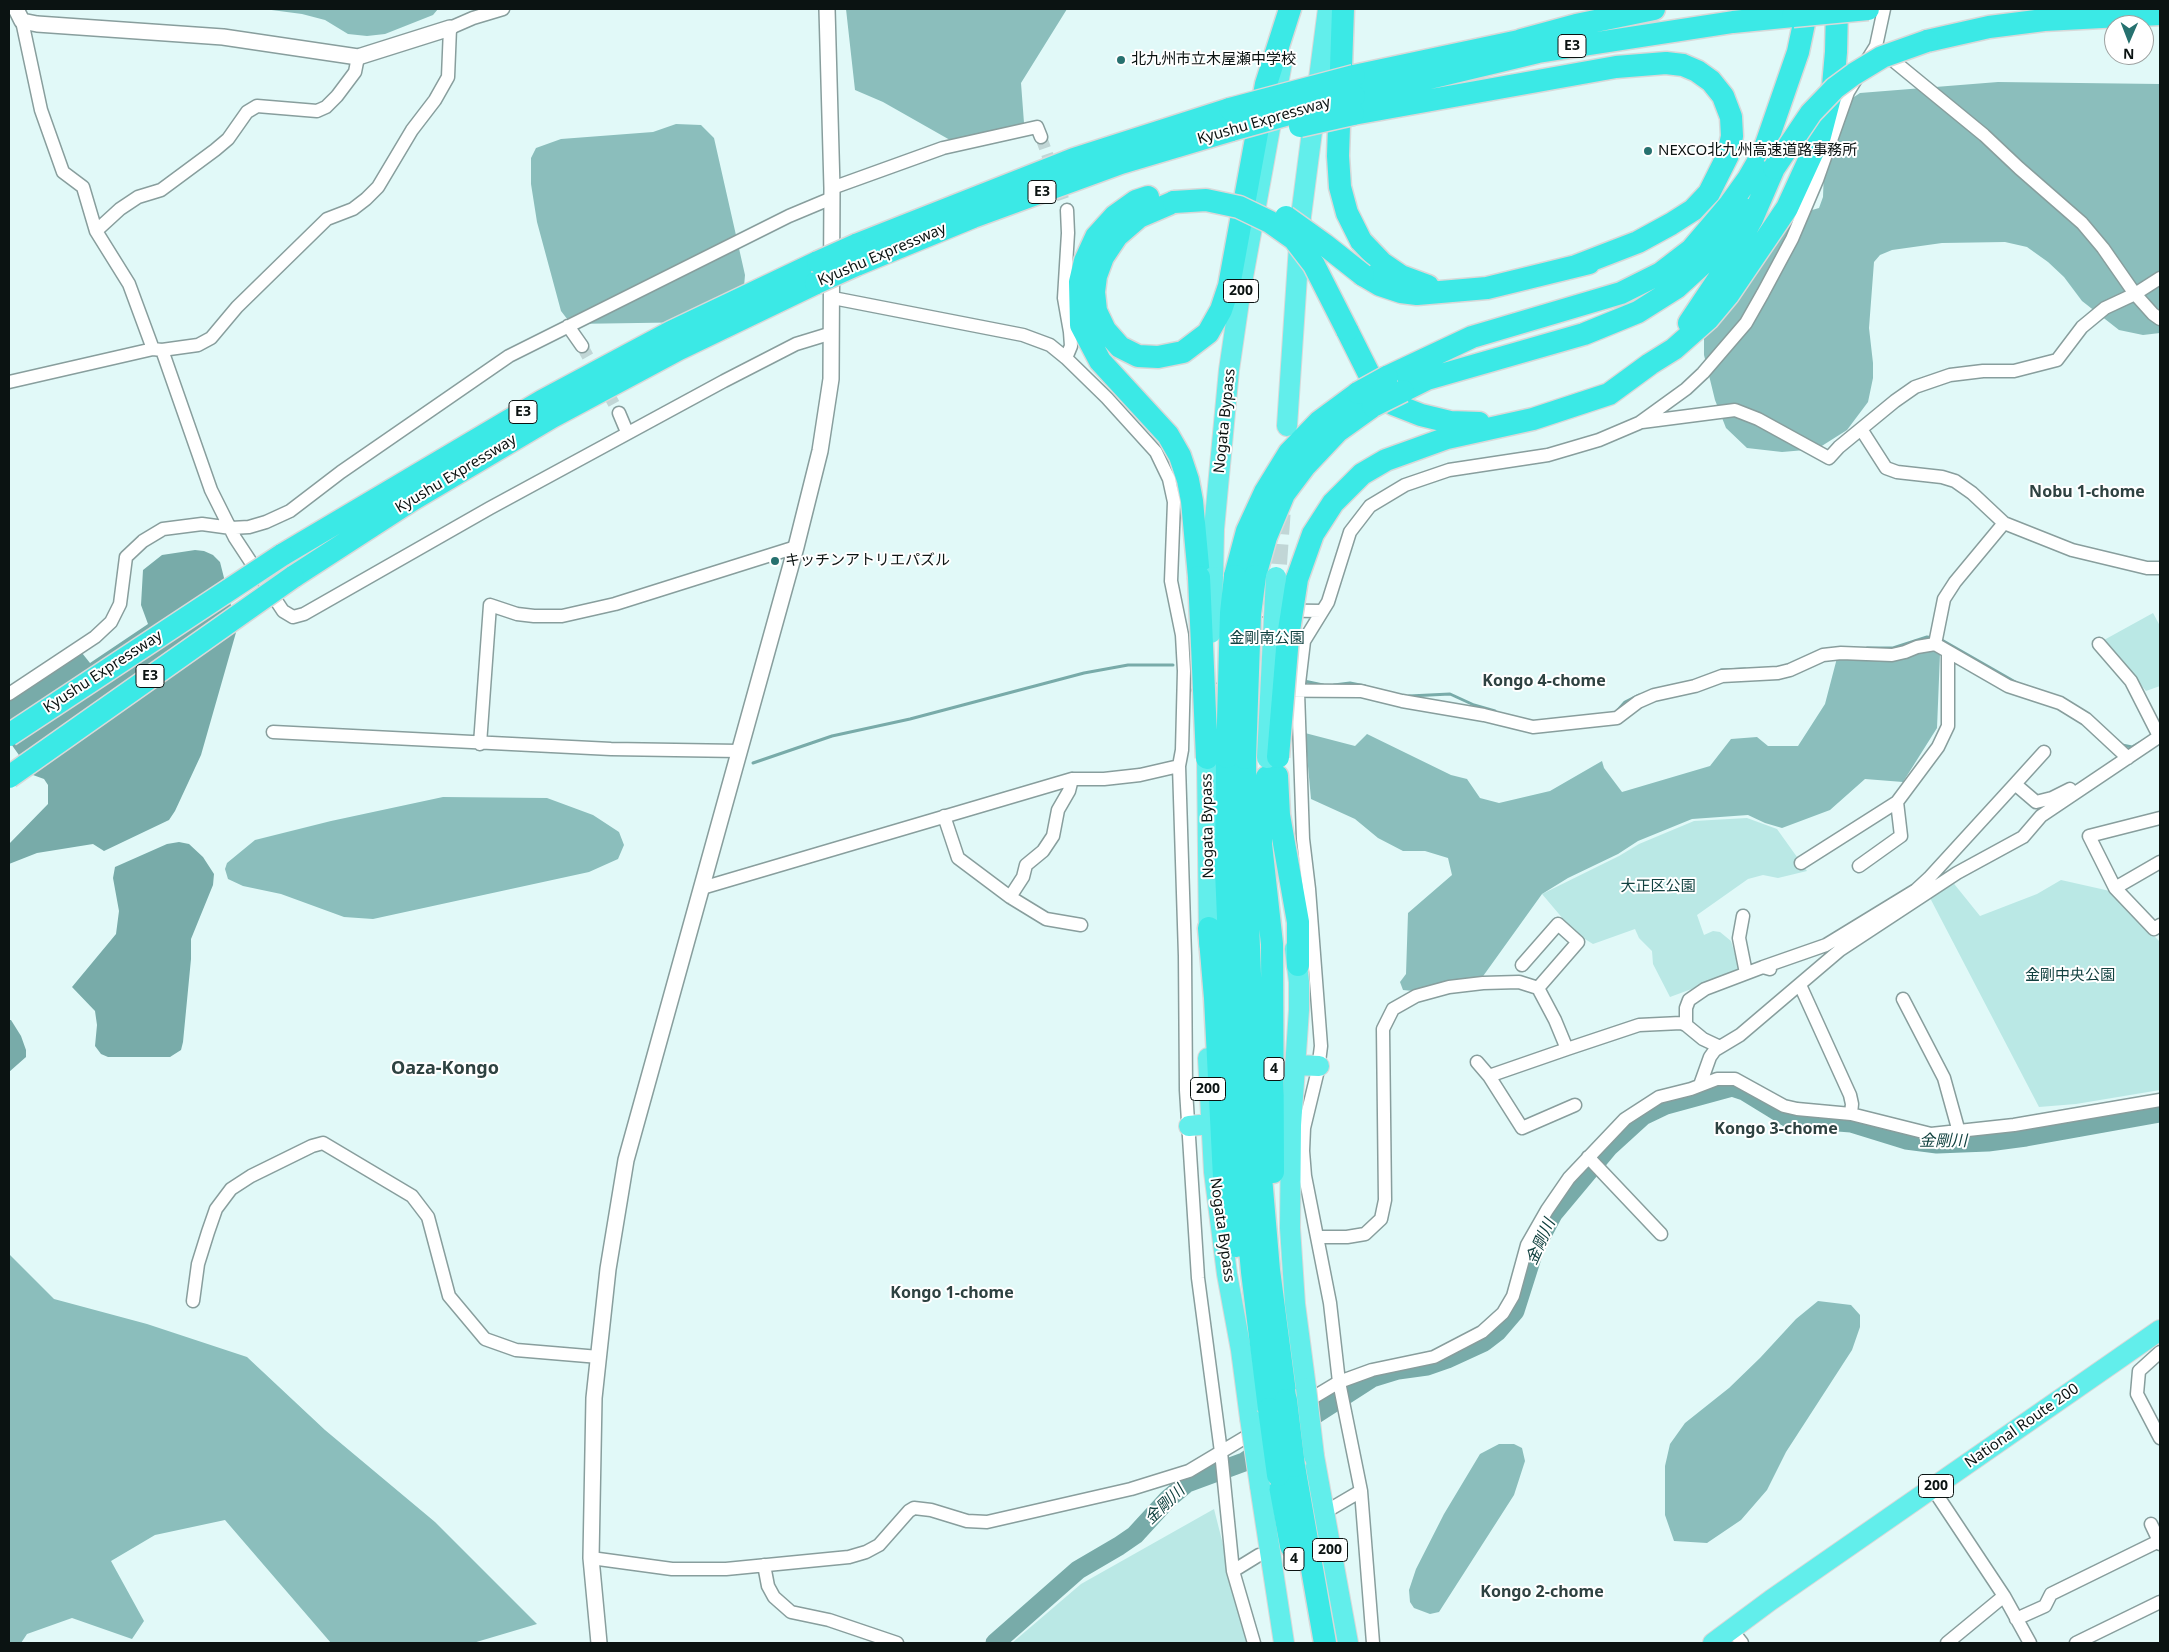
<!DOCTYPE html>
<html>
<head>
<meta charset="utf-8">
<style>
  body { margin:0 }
  #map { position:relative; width:2169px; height:1652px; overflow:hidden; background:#e1f9f8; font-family:"Noto Sans",sans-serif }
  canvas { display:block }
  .frame { position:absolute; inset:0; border:10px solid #0b1312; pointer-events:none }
  .north { position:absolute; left:2104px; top:15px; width:50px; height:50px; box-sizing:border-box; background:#fff; border:1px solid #9da1a0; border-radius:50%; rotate:181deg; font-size:14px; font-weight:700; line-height:20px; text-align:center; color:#0b1312 }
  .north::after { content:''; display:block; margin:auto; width:18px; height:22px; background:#26716f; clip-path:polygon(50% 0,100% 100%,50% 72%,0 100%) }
</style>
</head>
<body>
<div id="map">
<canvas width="2169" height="1652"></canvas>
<div class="frame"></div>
<div class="north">N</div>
</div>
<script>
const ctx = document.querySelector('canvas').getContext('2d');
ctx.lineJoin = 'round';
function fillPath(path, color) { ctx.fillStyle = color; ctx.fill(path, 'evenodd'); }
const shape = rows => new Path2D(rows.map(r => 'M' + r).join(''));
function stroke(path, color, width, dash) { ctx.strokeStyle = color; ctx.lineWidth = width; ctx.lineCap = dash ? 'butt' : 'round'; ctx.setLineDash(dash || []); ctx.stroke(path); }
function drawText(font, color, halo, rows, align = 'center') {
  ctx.font = font + ' "Noto Sans","Noto Sans JP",sans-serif'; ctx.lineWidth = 4; ctx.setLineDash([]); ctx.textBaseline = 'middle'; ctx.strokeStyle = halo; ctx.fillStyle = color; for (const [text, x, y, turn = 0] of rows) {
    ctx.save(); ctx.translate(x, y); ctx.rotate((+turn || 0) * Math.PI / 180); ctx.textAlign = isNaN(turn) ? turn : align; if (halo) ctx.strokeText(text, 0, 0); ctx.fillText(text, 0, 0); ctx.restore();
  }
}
const green = shape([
  [2153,613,2160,626,2160,686,2146,691,2104,640],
  [1747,818,1777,829,1807,871,1778,878,1763,875,1748,879,1697,915,1704,935,1713,931,1720,932,1731,941,1740,971,1670,997,1653,964,1652,951,1639,938,1635,929,1593,944,1575,933,1542,894,1619,856,1639,844,1694,821],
  [1951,880,1980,916,2037,894,2061,880,2110,891,2160,942,2160,1090,2076,1104,2039,1107,1929,896],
  [1214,1509,1248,1643,1012,1643,1081,1584]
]);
const forest = shape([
  [264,9,438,9,433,15,385,34,367,36,348,34,325,20,302,14],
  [846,9,1067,9,1021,83,1024,123,950,140,883,102,855,90],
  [1998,82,2160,84,2160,333,2143,335,2119,330,2082,301,2064,277,2048,262,2027,247,2005,242,1942,243,1892,250,1880,255,1874,262,1869,328,1873,363,1873,378,1868,402,1847,430,1817,449,1782,452,1747,448,1726,428,1715,400,1704,355,1704,271,1753,227,1819,208,1823,197,1825,141,1830,113,1860,93],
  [676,124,701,125,714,138,745,275,742,310,705,322,571,324,561,311,537,222,531,184,531,158,536,148,561,139,653,132],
  [1933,649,1940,654,1937,728,1903,782,1865,779,1830,810,1782,828,1765,823,1748,815,1692,819,1638,841,1618,854,1568,878,1542,894,1481,979,1452,981,1413,991,1403,990,1400,982,1406,974,1408,913,1452,875,1448,858,1425,851,1403,851,1378,838,1355,819,1311,799,1305,733,1355,746,1367,734,1451,775,1467,779,1480,798,1499,803,1550,791,1602,761,1604,768,1622,792,1710,766,1731,739,1757,737,1768,746,1798,746,1825,704,1837,658],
  [443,797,547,798,593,815,619,832,624,845,618,859,589,872,373,919,344,917,281,894,243,886,228,879,225,869,227,863,255,840,331,821],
  [9,1254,54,1299,147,1324,247,1357,325,1430,435,1522,537,1624,473,1643,331,1643,225,1520,155,1535,111,1561,144,1621,132,1639,72,1618,27,1634,21,1643,9,1643],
  [1818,1301,1851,1305,1860,1315,1860,1327,1852,1350,1786,1452,1767,1490,1741,1520,1707,1543,1674,1541,1665,1515,1665,1466,1670,1444,1685,1423,1729,1388,1760,1358,1796,1319],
  [1499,1444,1514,1444,1522,1448,1525,1461,1514,1495,1439,1612,1430,1614,1414,1608,1410,1602,1409,1590,1416,1569,1444,1514,1480,1454]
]);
const water = shape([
  [195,550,204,551,213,555,220,562,237,629,201,755,175,811,169,820,104,851,93,844,37,853,9,864,9,844,48,804,48,785,44,779,33,775,9,741,9,699,82,653,90,663,148,624,141,605,143,570,162,555],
  [179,842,189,844,203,857,214,874,213,885,191,939,191,959,183,1042,181,1050,170,1057,108,1057,101,1054,95,1046,97,1025,95,1011,72,987,116,934,119,911,113,878,115,867,167,844],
  [9,1020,11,1020,21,1036,26,1050,26,1057,9,1072]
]);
const stream = shape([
  [1940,639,2017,683],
  [1867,648,1893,648,1927,637,1934,638],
  [1721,670,1745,669],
  [1304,681,1323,685],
  [1334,685,1350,683,1365,686],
  [1409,696,1450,694,1474,705,1495,711],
  [1616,712,1625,702,1639,695],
  [2122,745,2132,747,2139,743],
  [753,763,832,736,910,719,1084,673,1128,665,1173,665]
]);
const river = shape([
  [1299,1425,1372,1378,1398,1370,1427,1366,1447,1359,1484,1342,1497,1332,1515,1311,1535,1248,1553,1214,1609,1147,1643,1116,1666,1105,1732,1087,1744,1091,1788,1118,1851,1123,1906,1140,1937,1144,1988,1142,2026,1137,2160,1113],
  [995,1643,1078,1570,1119,1546,1135,1535,1168,1499,1187,1483,1244,1462,1267,1446]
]);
const minorTunnel = shape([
  [1041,137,1067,210],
  [582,346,619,413]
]);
const trunkTunnel = shape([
  [1277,564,1281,508]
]);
const minor = shape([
  [22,21,41,110,63,172,83,187,96,231,129,284,153,349],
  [1884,53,1984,135,2019,168,2082,223,2103,248,2135,294,2153,314,2160,319],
  [1866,62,1876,46,1884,9],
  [832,188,943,148,1037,127,1041,137],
  [96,231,120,209,138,197,161,190,215,150,228,139,247,112,257,106,317,111,326,107,337,96,355,72,358,57],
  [833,298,1023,335,1050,345,1066,358,1107,398,1156,452,1169,479,1174,502,1171,581,1182,635,1184,671,1182,750,1179,766,1185,956,1186,1090,1198,1278,1221,1452,1233,1571,1254,1643],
  [568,326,582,346],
  [162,350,211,490,235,538,283,611,293,617,304,614,490,508,724,381,796,344,832,333],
  [1066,358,1071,346,1070,332,1064,298,1068,233,1067,210],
  [9,382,153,349,162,350,198,345,211,338,237,307,327,219,353,209,366,199,378,187,412,130,435,100,448,77,450,28,473,18,503,9],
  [619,413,627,432],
  [1642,422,1735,410,1758,419,1829,458,1839,447,1895,401,1915,387,1950,375,1983,371,2014,371,2057,360,2082,327,2105,308,2135,294,2160,278],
  [1861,429,1886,468,1897,472,1942,477,1955,481,1972,493,2004,523],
  [1247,610,1322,611],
  [1935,644,1944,599,1955,582,2004,523,2072,550,2147,568,2160,568],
  [2099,644,2131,681,2159,736],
  [1199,690,1361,691,1402,701,1484,715,1533,727,1617,718,1638,702,1654,695,1695,686,1722,676,1778,673,1790,670,1823,655,1841,653,1892,655,1905,652,1917,647,1935,644,2008,686,2060,703,2086,719,2128,758],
  [9,694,95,637,111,622,120,604,126,557,143,541,163,529,202,524,231,528,249,527,266,522,290,511,341,472,509,356,789,216,832,198],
  [273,732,611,749,739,751],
  [480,744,490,605,517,614,534,616,562,616,615,604,796,547],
  [2044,752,2015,784,2036,802,2052,798,2070,789],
  [944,816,958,858,1010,897,1023,877,1026,865,1043,851,1053,836,1058,810,1069,791,1072,779],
  [2160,818,2089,836,2115,888,2154,929,2160,925],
  [1801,863,1897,802,1938,747,1948,726,1948,652],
  [1859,866,1901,836,1897,802],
  [702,888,1072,779,1104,779,1140,775,1179,766],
  [2115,888,2160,862],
  [1010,897,1046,919,1081,925],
  [1743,916,1739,938,1746,973],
  [1522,965,1558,924,1578,942,1538,988],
  [1763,967,1826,945,1916,890,1929,878,2015,784],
  [1800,985,1850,1095,1852,1104,1851,1114],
  [1903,999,1944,1078,1959,1132],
  [1686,1025,1686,1008,1689,1000,1705,989,1763,967,1770,969],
  [1567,1049,1489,1076,1522,1128,1575,1105],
  [1477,1062,1489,1076],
  [1700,1085,1710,1057,1715,1050,1740,1035,1840,950,1957,873,2023,837,2041,816,2160,736],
  [1588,1157,1661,1234],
  [1317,1237,1347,1237,1365,1234,1381,1219,1385,1200,1383,1029,1393,1009,1416,996,1449,987,1483,983,1519,982,1538,988,1555,1020,1567,1049,1639,1025,1681,1023,1686,1025,1703,1039,1720,1047],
  [193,1301,198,1264,208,1232,216,1209,231,1189,251,1176,312,1146,323,1143,412,1196,428,1217,449,1296,485,1339,516,1350,599,1357],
  [2160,1352,2139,1371,2137,1394,2160,1438],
  [1304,1403,1339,1382,1372,1370,1434,1357,1482,1332,1503,1313,1513,1296,1527,1245,1547,1210,1569,1178,1625,1119,1659,1097,1691,1089,1717,1079,1735,1079,1784,1106,1797,1109,1851,1114,1931,1134,2014,1125,2160,1100],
  [1933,1489,2004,1596,1947,1643],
  [1332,1508,1361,1491],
  [2151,1524,2159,1541],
  [591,1558,672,1569,726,1569,849,1557,866,1552,879,1545,909,1511,914,1508,931,1510,967,1521,987,1522,1131,1489,1189,1471,1256,1431],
  [764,1565,768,1586,774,1597,791,1612,829,1620,897,1643],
  [1233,1571,1259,1555],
  [2004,1596,2030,1643],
  [2016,1619,2045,1606,2051,1594,2159,1541,2160,1544],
  [1731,1629,1742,1643],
  [1373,1643,1361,1491,1339,1382,1330,1303,1305,1176,1303,1151,1304,1128,1318,1070,1321,1046,1309,889,1303,839,1298,692,1304,641,1328,602,1350,532,1370,506,1405,485,1449,470,1548,455,1599,440,1639,423,1686,389,1703,373,1746,323,1763,293,1792,239,1817,180,1848,92,1856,79],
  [2076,1643,2160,1602]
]);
const tertiary = shape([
  [16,9,22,21,37,24,223,37,358,57,450,28],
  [599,1643,591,1558,594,1398,608,1269,626,1160,796,547,820,451,831,379,832,188,827,9]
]);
const trunk = shape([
  [1287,426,1301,216,1328,9],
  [1213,577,1214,529,1229,370,1241,288,1283,57],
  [1207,758,1209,944],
  [1295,949,1299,982,1299,1010,1291,1125,1290,1228,1295,1304,1306,1388],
  [1208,1058,1214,1172,1227,1274,1241,1350,1250,1418],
  [1296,1065,1319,1066],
  [1189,1126,1210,1124],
  [1314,1456,1348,1643],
  [1260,1486,1284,1643],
  [1713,1643,1771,1600,2160,1330]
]);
const motorway = shape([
  [1343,9,1338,156,1340,187,1347,213,1361,241,1382,263,1401,276,1428,286],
  [1521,40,1576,25,1654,9],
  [1927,41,1989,27,2044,20,2160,14],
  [1354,76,1519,41],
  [1354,96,1538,52,1733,22,1793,16],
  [1353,114,1616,67,1666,63,1683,65,1697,71,1711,81,1723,96,1731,117,1732,136,1728,155,1709,193,1693,210,1671,224,1638,242,1576,266],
  [1148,197,1136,201,1115,216,1096,237,1085,261,1080,282,1081,325,1100,361,1168,435,1180,456,1188,480,1192,501,1199,577],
  [1174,202,1139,217,1117,236,1103,257,1096,276,1094,292,1096,311,1105,330,1120,347,1138,356,1158,357,1183,352,1208,333,1221,310,1229,286,1266,84,1290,9],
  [856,245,1074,159,1230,109],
  [856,265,973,217,1121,163,1232,130],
  [1363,275,1380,285,1401,292,1417,294,1487,288,1589,263],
  [1689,323,1719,278,1752,219,1774,168],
  [1347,330,1369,374,1393,404,1421,415,1450,422,1479,423],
  [1387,377,1472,337,1621,293,1661,273,1691,250,1730,204,1748,179,1763,153,1798,52,1807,9],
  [1403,391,1427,379,1584,334,1638,312,1676,288,1709,258,1744,209],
  [282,555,542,401,671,332,818,262],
  [1235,576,1247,531,1265,492,1289,453,1320,421,1358,393],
  [1255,576,1266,537,1284,494,1305,466,1338,431,1373,406],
  [293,577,412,500,552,417,679,349,816,283],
  [1297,579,1313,534,1333,503,1362,474,1386,460,1447,438,1533,419,1609,394,1650,364,1674,349,1708,319,1728,295,1787,208,1820,136,1833,86,1836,52,1837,9],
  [1227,757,1226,870,1231,989,1238,1112,1252,1272,1269,1409],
  [1245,758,1246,868,1255,1107,1269,1270,1286,1400],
  [1277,776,1279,815,1298,922,1298,965],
  [1267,777,1261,816,1261,844,1272,944,1273,1172],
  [1209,928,1215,998,1224,1178,1236,1246],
  [1294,1466,1325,1643],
  [1278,1475,1291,1546]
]);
const trunkBridge = shape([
  [1211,633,1213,577],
  [1267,758,1276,577],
  [1306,1388,1314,1456],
  [1250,1418,1260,1486]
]);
const motorwayBridge = shape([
  [1793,16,1868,9],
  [1230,109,1354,76],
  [1300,126,1353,114],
  [1232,130,1354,96],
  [1774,168,1811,113,1835,88,1854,74,1882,57,1927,41],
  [1174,202,1206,200,1239,207,1270,222,1294,239,1314,265,1347,330],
  [1286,217,1325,245,1363,275],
  [818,262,856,245],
  [816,283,856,265],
  [1358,393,1387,377],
  [1373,406,1403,391],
  [1199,577,1207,758],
  [9,735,282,555],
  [1227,757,1231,613,1235,576],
  [1278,757,1288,637,1297,579],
  [1245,758,1250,614,1255,576],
  [9,777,293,577],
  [1286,1400,1294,1466],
  [1269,1409,1278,1475]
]);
const markers = [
  [1121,60,5,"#26716f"],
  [1648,151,5,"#26716f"],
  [775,561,5,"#26716f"]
];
const shields = [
  [1572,46,28],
  [1042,192,28],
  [1241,291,35],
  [523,412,28],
  [150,676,28],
  [1274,1069,20],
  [1208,1089,35],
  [1936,1486,35],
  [1330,1550,35],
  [1294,1559,20]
];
const shieldNames = [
  ["E3",1572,46],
  ["E3",1042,192],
  ["200",1241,291],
  ["E3",523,412],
  ["E3",150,676],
  ["4",1274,1069],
  ["200",1208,1089],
  ["200",1936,1486],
  ["200",1330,1550],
  ["4",1294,1559]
];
const poiNames = [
  ["北九州市立木屋瀬中学校",1131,60],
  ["NEXCO北九州高速道路事務所",1658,151],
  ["キッチンアトリエパズル",785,561]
];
const streetNames = [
  ["Kyushu Expressway",1264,121,-16],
  ["Kyushu Expressway",882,255,-23],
  ["Nogata Bypass",1225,421,-84],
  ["Kyushu Expressway",456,474,-31],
  ["Kyushu Expressway",103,672,-33],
  ["Nogata Bypass",1208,826,-91],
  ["Nogata Bypass",1222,1230,82],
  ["National Route 200",2022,1426,-35]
];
const parkNames = [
  ["金剛南公園",1267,639],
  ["大正区公園",1658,887],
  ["金剛中央公園",2070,976]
];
const neighbourhoodNames = [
  ["Nobu 1-chome",2087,492],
  ["Kongo 4-chome",1544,681],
  ["Kongo 3-chome",1776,1129],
  ["Kongo 1-chome",952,1293],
  ["Kongo 2-chome",1542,1592]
];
const waterNames = [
  ["金剛川",1943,1141],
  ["金剛川",1541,1242,-66],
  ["金剛川",1165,1505,-44]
];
const quarterNames = [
  ["Oaza-Kongo",445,1069]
];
fillPath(green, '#bae8e5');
fillPath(forest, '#8bbebc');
fillPath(water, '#78aba9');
stroke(stream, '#78aba9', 3);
stroke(river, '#78aba9', 19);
stroke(minorTunnel, '#c1d6d6', 12, [12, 6]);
stroke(trunkTunnel, '#c1d6d6', 20, [20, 10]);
stroke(minor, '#889e9d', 15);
stroke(tertiary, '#889e9d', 18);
stroke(trunk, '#d8d9d9', 22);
stroke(motorway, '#d8d9d9', 25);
stroke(minor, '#fff', 12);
stroke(tertiary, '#fff', 15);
stroke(trunk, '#62eeeb', 20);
stroke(motorway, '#3be9e6', 22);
stroke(trunkBridge, '#d8d9d9', 22, []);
stroke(motorwayBridge, '#d8d9d9', 25, []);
stroke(trunkBridge, '#62eeeb', 20);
stroke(motorwayBridge, '#3be9e6', 22);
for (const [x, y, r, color] of markers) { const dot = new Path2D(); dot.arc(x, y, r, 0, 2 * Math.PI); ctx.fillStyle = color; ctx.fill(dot); stroke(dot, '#fff', 2); }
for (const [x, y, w] of shields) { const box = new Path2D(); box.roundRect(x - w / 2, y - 11.5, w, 23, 4); ctx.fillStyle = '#fff'; ctx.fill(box); stroke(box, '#0b1312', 1); }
drawText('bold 14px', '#0b1312', null, shieldNames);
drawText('15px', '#0b1312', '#fff', poiNames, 'left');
drawText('15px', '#0b1312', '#fff', streetNames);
drawText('15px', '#124140', '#fff', parkNames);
drawText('bold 16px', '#2e4241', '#fff', neighbourhoodNames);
drawText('italic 16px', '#0f403e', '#fff', waterNames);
drawText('bold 18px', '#2e4241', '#fff', quarterNames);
</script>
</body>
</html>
